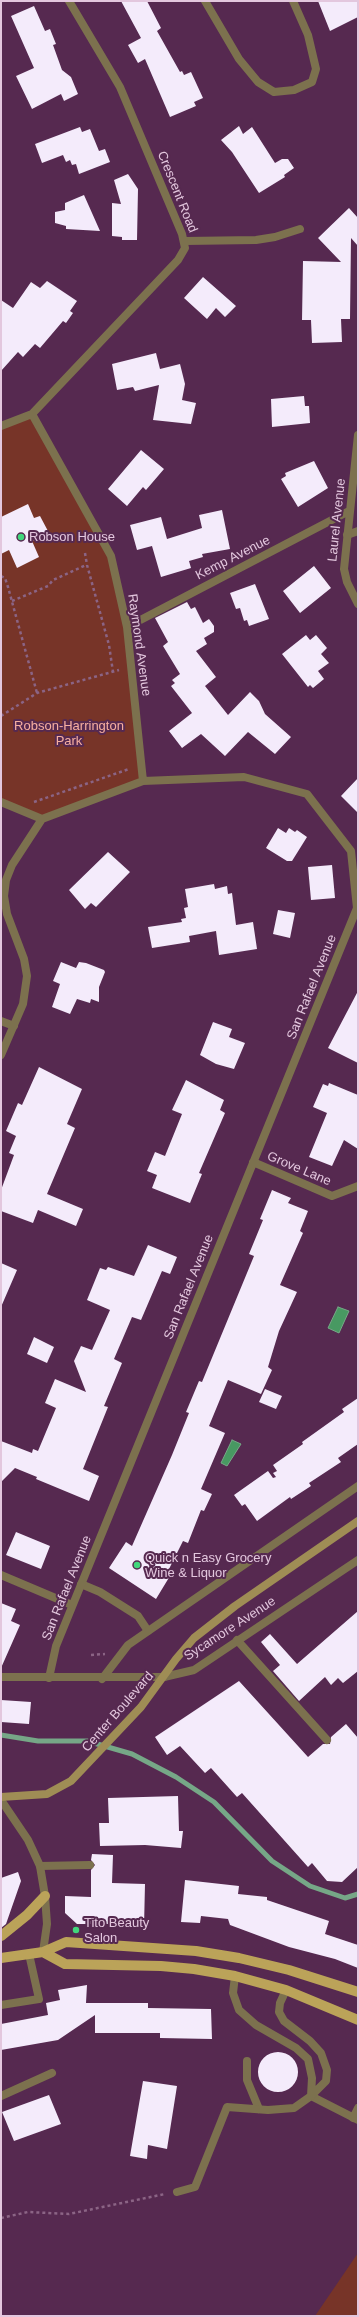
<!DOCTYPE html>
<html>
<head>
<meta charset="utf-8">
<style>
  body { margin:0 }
  #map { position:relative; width:359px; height:2317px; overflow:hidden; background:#562950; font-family:Helvetica,sans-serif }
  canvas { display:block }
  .frame { position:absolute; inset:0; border:2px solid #e3c7de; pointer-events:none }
</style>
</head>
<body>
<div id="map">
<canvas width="359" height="2317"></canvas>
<div class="frame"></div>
</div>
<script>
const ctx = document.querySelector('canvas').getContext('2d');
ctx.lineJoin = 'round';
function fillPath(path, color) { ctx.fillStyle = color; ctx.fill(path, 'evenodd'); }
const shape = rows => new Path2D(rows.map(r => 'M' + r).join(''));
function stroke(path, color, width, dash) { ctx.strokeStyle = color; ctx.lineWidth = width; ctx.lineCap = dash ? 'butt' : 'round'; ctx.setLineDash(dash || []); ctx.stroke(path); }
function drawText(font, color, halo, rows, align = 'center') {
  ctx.font = font + ' Helvetica,sans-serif'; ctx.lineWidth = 4; ctx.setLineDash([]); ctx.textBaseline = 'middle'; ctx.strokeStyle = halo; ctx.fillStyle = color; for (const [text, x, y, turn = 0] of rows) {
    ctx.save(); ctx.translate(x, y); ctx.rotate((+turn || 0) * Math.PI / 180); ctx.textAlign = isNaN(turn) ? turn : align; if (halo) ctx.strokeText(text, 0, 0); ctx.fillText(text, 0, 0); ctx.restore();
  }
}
const green = shape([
  [32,414,111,556,127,627,143,781,42,819,1,802,1,426],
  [358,2253,358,2316,315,2316]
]);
const water = shape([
  [338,1307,349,1311,339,1333,328,1328,338,1307],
  [232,1440,241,1444,227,1466,221,1463,232,1440]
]);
const stream = shape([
  [1,1735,38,1741,87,1741,132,1754,176,1777,214,1802,272,1861,310,1886,345,1898,358,1894]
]);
const building = shape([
  [121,1,147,1,161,28,157,31,180,72,182,71,184,75,191,72,203,98,194,102,196,106,170,117,145,59,138,63,128,45,141,38],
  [318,1,358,1,358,17,330,31],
  [34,6,45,31,50,29,56,44,53,45,62,70,71,77,78,94,64,101,61,94,32,109,16,76,34,68,11,16],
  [239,126,243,134,252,127,275,163,282,159,288,159,294,168,284,175,285,177,259,193,232,152,221,140],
  [80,127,82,132,90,129,99,151,105,149,110,162,79,174,76,164,72,165,70,160,66,162,63,155,42,163,35,144],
  [128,174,138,189,137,240,122,240,122,237,112,236,112,203,121,204,114,180],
  [84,195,100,231,66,229,66,226,55,223,55,212,65,210,65,203],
  [349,208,358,218,358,246,351,238,350,319,341,319,342,342,312,343,311,320,302,320,303,261,341,262,318,238],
  [203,277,236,306,225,317,216,308,207,319,184,298],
  [47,281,77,301,70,311,73,313,66,323,63,321,40,348,35,344,23,357,18,352,1,371,1,300,13,308,31,282,40,288],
  [156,353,160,369,180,364,185,384,182,400,196,403,191,424,153,420,159,385,135,391,133,387,117,390,112,364],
  [304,396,305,406,309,406,310,423,272,427,271,399],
  [141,450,164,469,146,490,143,487,127,506,108,489],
  [314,461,328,488,298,507,281,479,286,476,285,473],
  [28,504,34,518,40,516,49,533,32,541,39,557,17,568,9,550,1,554,1,517],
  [222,510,230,549,202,554,203,557,189,561,191,568,161,577,152,546,137,550,130,525,161,517,167,539,202,528,199,515],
  [314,566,331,588,300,613,283,591],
  [255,584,269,619,249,626,247,620,244,621,240,608,236,609,230,593],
  [187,602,191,609,195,607,203,623,209,619,214,626,214,632,204,638,207,644,196,651,216,677,205,686,228,715,250,692,259,701,265,714,291,737,275,754,248,732,225,756,201,734,182,748,169,731,192,713,171,686,175,683,172,680,180,674,163,646,168,642,155,618],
  [306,635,310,640,316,635,327,648,321,654,329,663,318,671,324,679,313,688,310,685,308,687,282,654],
  [358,778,358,813,341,796],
  [278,828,286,833,289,828,295,832,297,830,307,837,292,861,287,861,266,848],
  [108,852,130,872,96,907,91,903,85,909,69,890],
  [332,865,335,898,311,900,308,867],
  [214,884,215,889,227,886,228,894,232,893,236,925,253,922,257,949,219,955,216,931,189,936,190,942,152,948,148,927,182,922,181,919,186,918,184,908,188,907,185,889],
  [278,910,295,913,290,938,273,934],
  [61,962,76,968,79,962,86,963,104,970,105,972,99,987,99,1002,91,999,90,1003,77,999,70,1014,52,1007,60,984,53,981],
  [358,991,358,1063,328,1048],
  [213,1022,232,1029,229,1037,245,1043,234,1069,216,1064,200,1055],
  [39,1067,82,1089,67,1124,75,1128,47,1194,83,1209,76,1226,38,1210,33,1223,1,1211,1,1190,14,1155,9,1153,16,1136,6,1131,18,1103,22,1105],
  [186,1080,224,1100,220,1110,225,1113,199,1173,202,1174,190,1203,152,1188,157,1175,147,1171,155,1152,165,1156,182,1114,172,1110],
  [329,1083,358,1095,358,1149,344,1140,332,1166,309,1157,327,1113,313,1107,323,1084,328,1086],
  [272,1190,291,1198,288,1203,308,1211,300,1231,303,1233,280,1285,297,1292,279,1331,268,1367,272,1370,261,1394,228,1380,209,1426,225,1433,201,1489,212,1494,204,1511,201,1510,188,1543,183,1541,169,1569,173,1571,156,1599,109,1568,126,1542,132,1546,172,1455,189,1413,186,1412,199,1381,202,1382,254,1256,249,1254,263,1220,260,1219],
  [148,1245,177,1257,170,1274,162,1271,141,1320,132,1317,114,1359,122,1363,104,1406,108,1407,83,1469,99,1476,89,1501,36,1479,37,1477,15,1468,1,1482,1,1441,32,1453,33,1449,38,1451,56,1408,45,1403,55,1379,86,1392,74,1361,81,1346,92,1350,110,1310,87,1300,100,1268,106,1270,108,1267,134,1276],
  [1,1263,17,1270,1,1307],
  [34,1337,54,1347,47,1363,27,1354],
  [265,1389,282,1396,276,1409,259,1402],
  [358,1398,358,1444,338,1458,341,1462,309,1483,311,1486,291,1499,290,1497,257,1521,245,1504,242,1506,234,1495,268,1471,273,1478,276,1477,273,1473,277,1471,273,1465,303,1444,302,1442,344,1412,342,1409],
  [16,1532,50,1546,41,1569,6,1555],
  [1,1603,16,1609,11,1621,20,1625,1,1668],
  [358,1611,358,1671,343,1683,338,1678,331,1685,325,1677,299,1701,273,1671,280,1665,261,1642,270,1634,297,1664],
  [239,1681,308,1757,323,1744,330,1744,331,1737,346,1724,358,1738,358,1867,342,1882,327,1881,312,1863,308,1867,242,1793,237,1797,211,1768,205,1773,180,1746,167,1755,155,1737],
  [1,1700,31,1702,29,1724,1,1722],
  [178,1796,179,1831,183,1831,181,1848,145,1845,100,1846,99,1823,109,1823,108,1798],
  [92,1854,113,1855,112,1883,145,1884,144,1927,113,1926,113,1924,77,1924,65,1913,65,1896,91,1897,91,1870,95,1865,91,1860],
  [18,1872,21,1881,6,1924,1,1928,1,1878],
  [185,1880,239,1886,238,1894,267,1897,267,1900,329,1921,325,1934,358,1945,358,1968,335,1959,289,1947,230,1925,228,1919,201,1916,200,1923,181,1922],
  [87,1985,86,2003,148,2003,148,2008,211,2009,212,2039,160,2038,160,2033,95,2033,95,2015,58,2040,1,2050,1,2024,48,2015,46,2003,60,2000,58,1990],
  '258 2072a20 20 0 1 1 40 0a20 20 0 1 1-40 0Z',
  [143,2081,177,2086,167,2149,148,2145,147,2159,130,2156],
  [49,2095,61,2124,14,2141,2,2112]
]);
const path = shape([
  [85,553,87,565,109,645,113,672],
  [1,576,5,578,8,587,37,693],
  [12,601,48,586,53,580,86,565],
  [1,716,37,693,119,670],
  [34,802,129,769],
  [91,1655,105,1654],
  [1,2218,28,2212,69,2214,165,2194]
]);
const service = shape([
  [205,1,239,59,258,82,274,92,294,90,312,82,316,69,308,35,293,1],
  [185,241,256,240,275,237,300,229],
  [347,535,358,531],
  [1,1575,72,1605],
  [81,1584,100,1592,138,1616,148,1631],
  [237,1640,327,1740],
  [40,1866,90,1865],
  [1,2005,39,1999,29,1954],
  [247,2061,247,2080,259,2109],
  [311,2096,358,2120],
  [353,2118,358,2108]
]);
const minor = shape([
  [32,414,111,556,127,627,143,781],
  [1,426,32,414,178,260,185,248,182,234,120,87,69,1],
  [358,435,344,569,347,582,358,604],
  [127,627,349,511],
  [1,802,42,819],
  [1,1021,14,1026],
  [1,1055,23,1004,27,976,24,959,7,914,4,896,6,880,12,865,42,819,143,781,244,777,307,794,351,851,357,908,56,1646,49,1678],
  [253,1162,332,1196,358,1186],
  [164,1677,194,1670,358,1560],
  [102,1679,128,1645,358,1486],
  [235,1976,233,1993,239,2010,256,2025,296,2048,308,2059,312,2078,311,2096],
  [1,2096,52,2073],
  [177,2192,195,2187,227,2107,268,2110,294,2108,311,2096,326,2081,327,2070,321,2053,310,2041,284,2021,279,2012,280,2003,286,1990]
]);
const tertiary = shape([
  [1,1677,164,1677],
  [1,1800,28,1840,40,1866,45,1896,47,1924,43,1952]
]);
const secondary = shape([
  [1,1797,47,1794,71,1781,141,1707,176,1659,194,1638,235,1606,358,1521]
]);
const primary = shape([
  [1,1936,27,1915,45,1896],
  [43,1952,65,1964,161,1966,194,1969,235,1976,286,1990,358,2020],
  [1,1958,43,1952,66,1942,196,1951,239,1958,289,1970,358,1992]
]);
const markers = [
  [21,537,4,"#41d77c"],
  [137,1565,4,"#41d77c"],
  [76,1930,4,"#41d77c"]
];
const streetNames = [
  ["Crescent Road",177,192,68],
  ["Laurel Avenue",337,520,-84],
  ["Kemp Avenue",233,558,-27],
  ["Raymond Avenue",139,645,82],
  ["San Rafael Avenue",312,987,-68],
  ["Grove Lane",299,1169,23],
  ["San Rafael Avenue",189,1287,-68],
  ["San Rafael Avenue",67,1588,-68],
  ["Sycamore Avenue",230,1629,-33],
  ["Center Boulevard",118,1712,-49]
];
const poiNames = [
  ["Robson House",29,537],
  ["Quick n Easy Grocery",145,1558],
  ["Wine & Liquor",145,1573],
  ["Tito Beauty",84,1923],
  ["Salon",84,1938]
];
const parkNames = [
  ["Robson-Harrington",69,726],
  ["Park",69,741]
];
fillPath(green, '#773428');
fillPath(water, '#489962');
stroke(water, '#76a787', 1);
stroke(stream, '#76a787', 5);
fillPath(building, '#f4ebfb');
stroke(path, '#8b6485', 2.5, [3, 3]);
stroke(service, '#7c714e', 8);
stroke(minor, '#7c714e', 8);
stroke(tertiary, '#7c714e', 8);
stroke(secondary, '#9f8d55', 8);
stroke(primary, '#bba359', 10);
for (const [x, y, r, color] of markers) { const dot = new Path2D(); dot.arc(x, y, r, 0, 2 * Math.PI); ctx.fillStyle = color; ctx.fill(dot); stroke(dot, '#562950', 1.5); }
drawText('13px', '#e3c7de', '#562950', streetNames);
drawText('13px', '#e3c7de', '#562950', poiNames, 'left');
drawText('13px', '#f7afa0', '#562950', parkNames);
</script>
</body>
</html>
